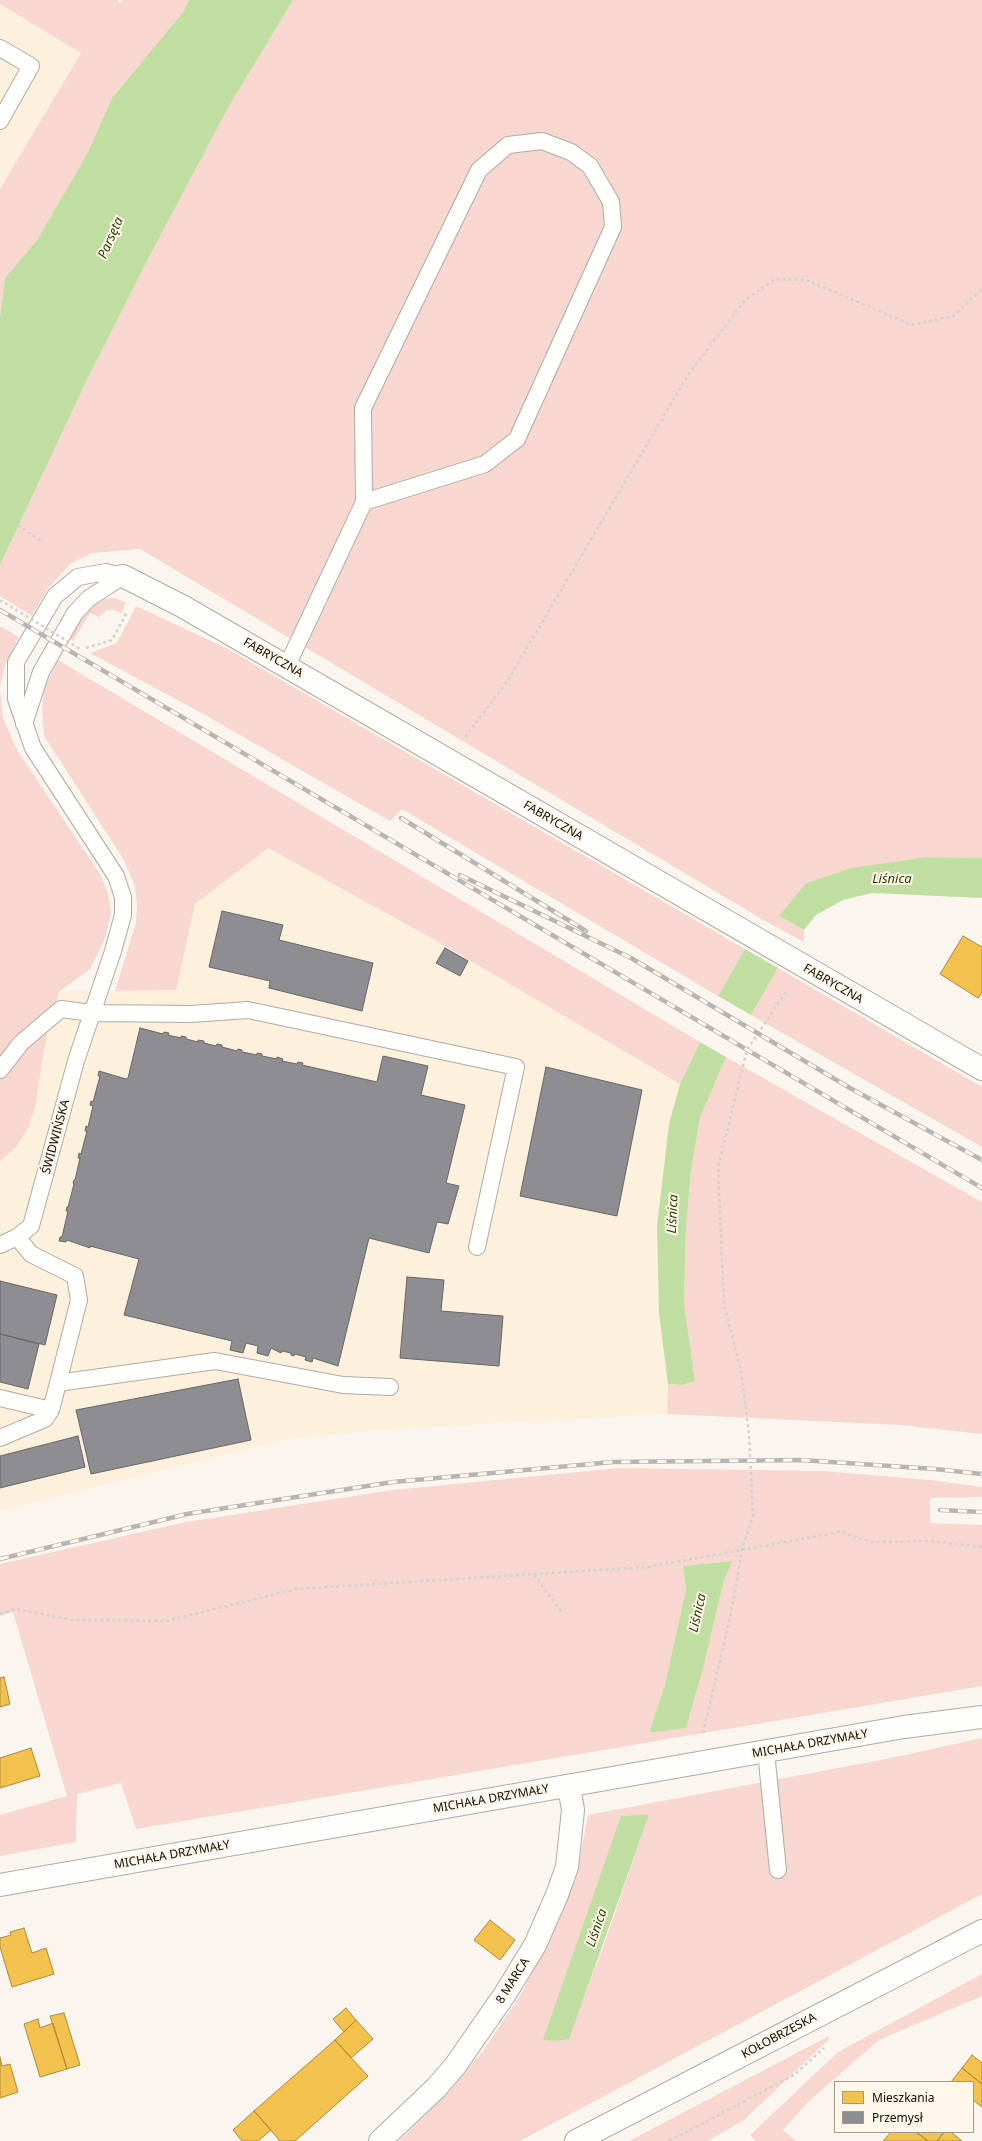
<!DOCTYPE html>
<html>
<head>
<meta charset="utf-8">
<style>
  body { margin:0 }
  #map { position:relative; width:982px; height:2141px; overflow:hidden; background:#faf6ef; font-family:"Noto Sans",sans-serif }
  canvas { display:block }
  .legend { position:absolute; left:834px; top:2081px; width:140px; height:52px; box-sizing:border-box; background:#fff7ea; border:1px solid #9f998e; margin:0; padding:5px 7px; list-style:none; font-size:12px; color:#0f0b05 }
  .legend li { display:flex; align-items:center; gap:8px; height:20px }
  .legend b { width:20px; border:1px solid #9f998e }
</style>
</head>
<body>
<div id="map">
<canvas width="982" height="2141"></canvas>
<ul class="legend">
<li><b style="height:11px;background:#f2c14e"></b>Mieszkania</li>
<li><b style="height:11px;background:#8d8d92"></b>Przemysł</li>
</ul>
</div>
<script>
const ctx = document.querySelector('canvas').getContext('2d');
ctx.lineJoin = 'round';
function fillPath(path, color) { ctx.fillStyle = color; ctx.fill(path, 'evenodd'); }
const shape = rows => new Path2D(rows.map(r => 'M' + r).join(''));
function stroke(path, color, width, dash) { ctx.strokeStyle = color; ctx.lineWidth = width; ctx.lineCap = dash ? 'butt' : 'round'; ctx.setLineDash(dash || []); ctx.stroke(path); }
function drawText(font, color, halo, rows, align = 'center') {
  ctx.font = font + ' "Noto Sans",sans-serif'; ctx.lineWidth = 4; ctx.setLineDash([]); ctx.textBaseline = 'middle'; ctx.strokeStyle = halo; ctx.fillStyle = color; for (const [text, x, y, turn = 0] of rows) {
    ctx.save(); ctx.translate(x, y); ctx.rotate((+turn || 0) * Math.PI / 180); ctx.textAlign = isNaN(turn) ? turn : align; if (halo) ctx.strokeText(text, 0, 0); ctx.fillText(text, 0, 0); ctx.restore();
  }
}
const built = shape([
  [0,4,81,53,0,189],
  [268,848,433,939,680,1084,669,1124,657,1226,659,1314,668,1384,667,1414,395,1429,288,1439,0,1511,0,1161,16,1147,49,1019,60,991,176,990,195,904]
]);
const green = shape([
  [0,0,117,0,120,3,123,0,189,0,183,12,112,98,87,154,37,240,5,278,0,316,0,189,81,53,0,4],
  [293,0,982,0,982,858,926,857,851,868,806,883,779,916,804,930,804,942,765,921,140,549,92,553,70,564,48,588,32,616,0,596,0,565,85,384,147,261,228,108],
  [114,598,126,602,121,613,113,610,107,610,99,617,90,613,73,641,68,638,87,610,105,599],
  [136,606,228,649,745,949,718,996,402,809,390,821,198,711,90,653,117,643],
  [0,626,19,637,5,665,0,686],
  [58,660,700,1042,680,1084,433,939,268,848,195,904,176,990,115,991,136,923,137,906,135,886,124,860,44,736,42,709,44,688],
  [0,690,3,718,17,750,100,874,108,893,111,913,105,938,90,969,60,991,49,1019,35,1108,28,1128,16,1147,0,1161],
  [778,968,982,1087,982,1147,751,1015],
  [726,1057,982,1202,982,1434,901,1425,667,1414,668,1384,682,1385,695,1381,684,1302,686,1228,691,1171,700,1118],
  [619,1468,823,1471,930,1480,982,1487,982,1497,930,1498,930,1523,982,1525,982,1686,136,1829,121,1783,77,1794,76,1842,0,1856,0,1815,67,1796,13,1612,0,1616,0,1564,186,1522,393,1490],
  [731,1561,724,1580,703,1669,686,1728,649,1733,665,1684,686,1589,683,1566],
  [982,1738,982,1894,520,2141,399,2141,437,2103,483,2051,521,1994,564,1908,576,1877,588,1815,891,1758],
  [649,1815,606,1939,573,2026,571,1962,593,1903],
  [982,1974,982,1996,879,2040,808,2102,783,2130,796,2141,756,2141,750,2135,838,2052],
  [829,2036,829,2039,744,2120,708,2141,629,2141]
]);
const water = shape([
  [189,0,293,0,228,108,147,261,85,384,0,565,0,316,5,278,37,240,87,154,112,98,183,12],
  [926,857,982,858,982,898,872,893,843,900,816,915,804,930,779,916,806,883,851,868],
  [745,949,778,968,751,1015,718,996],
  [700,1042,726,1057,700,1118,691,1171,686,1228,684,1302,695,1381,682,1385,668,1384,659,1314,657,1226,669,1124,680,1084],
  [732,1561,724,1580,703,1669,686,1728,649,1733,665,1684,686,1589,683,1566],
  [638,1815,649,1815,569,2039,557,2041,543,2040,621,1816]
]);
const homes = shape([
  [963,936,982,947,982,992,978,998,940,974,963,936],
  [4,1677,10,1704,0,1707,0,1678,4,1677],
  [31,1748,40,1776,0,1788,0,1758,31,1748],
  [490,1920,515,1940,500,1960,474,1940,490,1920],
  [24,1928,32,1953,46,1948,54,1974,12,1987,0,1947,0,1938,11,1935,10,1932,24,1928],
  [346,2008,356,2020,344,2032,333,2019,346,2008],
  [64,2013,80,2065,67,2069,50,2016,64,2013],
  [38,2019,40,2028,53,2023,67,2069,40,2077,24,2024,38,2019],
  [356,2020,373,2039,351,2058,335,2040,356,2020],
  [335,2040,368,2076,295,2141,280,2141,254,2111,335,2040],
  [972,2055,982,2063,982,2084,962,2068,972,2055],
  [0,2057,2,2066,10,2064,18,2092,0,2098,0,2057],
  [962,2068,982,2084,982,2107,973,2100,973,2082,951,2082,962,2068],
  [254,2111,271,2130,258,2141,242,2141,233,2130,254,2111],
  [891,2132,916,2132,928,2141,883,2141,891,2132],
  [916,2132,944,2132,937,2141,928,2141,916,2132],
  [944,2132,951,2132,962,2141,937,2141,944,2132]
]);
const industry = shape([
  [222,911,283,925,279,940,373,963,362,1011,269,988,270,981,209,967,222,911],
  [445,948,468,961,460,976,436,963,445,948],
  [140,1028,163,1034,164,1032,169,1033,168,1035,181,1038,181,1036,186,1037,186,1039,198,1042,198,1040,204,1041,204,1043,216,1046,217,1044,222,1045,222,1047,237,1051,238,1049,242,1050,242,1052,257,1055,257,1053,262,1054,262,1056,277,1059,277,1057,283,1059,282,1061,297,1064,298,1062,303,1063,302,1065,377,1082,383,1056,428,1066,421,1095,465,1105,446,1183,459,1186,448,1224,437,1222,429,1253,369,1238,338,1366,313,1358,312,1362,305,1360,306,1357,295,1354,294,1356,291,1355,291,1353,282,1351,281,1353,271,1348,268,1356,257,1353,258,1346,246,1343,243,1353,230,1350,232,1341,124,1315,139,1259,90,1246,90,1248,67,1240,66,1242,59,1241,60,1237,62,1237,68,1211,66,1211,67,1207,68,1207,74,1184,73,1183,74,1180,75,1180,80,1158,78,1158,79,1153,81,1154,87,1131,85,1131,86,1126,88,1127,93,1106,90,1105,91,1101,93,1102,100,1076,98,1076,99,1071,126,1079,128,1078,140,1028],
  [546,1067,642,1090,617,1216,520,1196,546,1067],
  [407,1277,444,1280,441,1311,503,1316,499,1366,400,1358,407,1277],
  [0,1281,57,1295,45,1345,0,1334,0,1281],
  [0,1334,39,1344,28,1389,0,1382,0,1334],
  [238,1379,251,1440,91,1474,76,1410,238,1379],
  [78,1436,85,1467,0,1488,0,1456,78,1436]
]);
const path = shape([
  [13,522,43,542],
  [86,648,112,640,127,612],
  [465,737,507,682,688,375,745,300,775,279,806,280,912,325,953,316,982,289],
  [534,1575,561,1611],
  [0,1614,16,1609,73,1620,166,1621,296,1589,648,1567,840,1532,872,1542,930,1541,982,1547],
  [703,1733,732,1608,742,1549,753,1516,749,1434,741,1372,724,1303,718,1168,747,1050,787,990],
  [669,2141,794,2075,824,2048]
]);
const service = shape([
  [0,48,31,66,0,121],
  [287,666,364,502,485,464,517,439,613,227,611,202,590,166,571,152,542,141,508,145,479,170,363,408,364,502],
  [24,724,41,672,75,613,88,599,123,576],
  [0,1070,21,1043,61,1009,92,1013,191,1014,248,1010,516,1067,477,1247],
  [17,1237,31,1254,75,1276,79,1300,58,1383],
  [0,1245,17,1237,31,1226,76,1061,113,951,123,915,123,897,116,876,33,748,16,699,16,662,55,596,78,577,106,572,123,576],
  [0,1398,51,1410],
  [0,1438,45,1419,51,1410,58,1383,215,1361,343,1385,390,1387],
  [766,1752,778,1870]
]);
const minor = shape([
  [123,576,182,606,982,1069],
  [0,1885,904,1727,982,1717],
  [380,2141,436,2088,455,2066,505,1994,535,1945,557,1895,567,1867,573,1810,569,1786]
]);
const secondary = shape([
  [576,2141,982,1931]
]);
const rail = shape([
  [0,610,982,1188],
  [401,818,586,931],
  [460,875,631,958,850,1088,982,1160],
  [940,1510,982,1512],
  [0,1559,187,1514,393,1482,613,1462,801,1460,935,1469,982,1474]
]);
const pathBridge = shape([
  [0,600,80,649]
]);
const streetNames = [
  ["FABRYCZNA",273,658,30],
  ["FABRYCZNA",553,821,30],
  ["FABRYCZNA",833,984,30],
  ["ŚWIDWIŃSKA",56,1137,-75],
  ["MICHAŁA DRZYMAŁY",810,1744,-10],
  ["MICHAŁA DRZYMAŁY",491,1799,-10],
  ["MICHAŁA DRZYMAŁY",172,1855,-10],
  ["8 MARCA",513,1981,-58],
  ["KOŁOBRZESKA",779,2036,-28]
];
const waterNames = [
  ["Parsęta",111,238,-66],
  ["Liśnica",892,879],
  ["Liśnica",673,1214,-87],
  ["Liśnica",698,1613,-77],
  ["Liśnica",597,1928,-71]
];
fillPath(built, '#fdf1de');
fillPath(green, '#f7d7cf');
fillPath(water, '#c1dea2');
fillPath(homes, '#f2c14e');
stroke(homes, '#ae8a38', 1);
fillPath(industry, '#8d8d92');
stroke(industry, '#676668', 1);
stroke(service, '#afaba4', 18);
stroke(minor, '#afaba4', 24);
stroke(secondary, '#afaba4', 24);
stroke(path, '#d2d1cf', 2.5, [3, 3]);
stroke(service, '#fefefd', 16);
stroke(minor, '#fefefd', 22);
stroke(secondary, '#fefefd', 22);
stroke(rail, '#b6b5b3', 4.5);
stroke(rail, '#fff7ea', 3, [9]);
stroke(pathBridge, '#d2d1cf', 2.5, [3, 3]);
drawText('12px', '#0f0b05', '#fff7ea', streetNames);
drawText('italic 13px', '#294206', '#fff7ea', waterNames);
</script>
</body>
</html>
